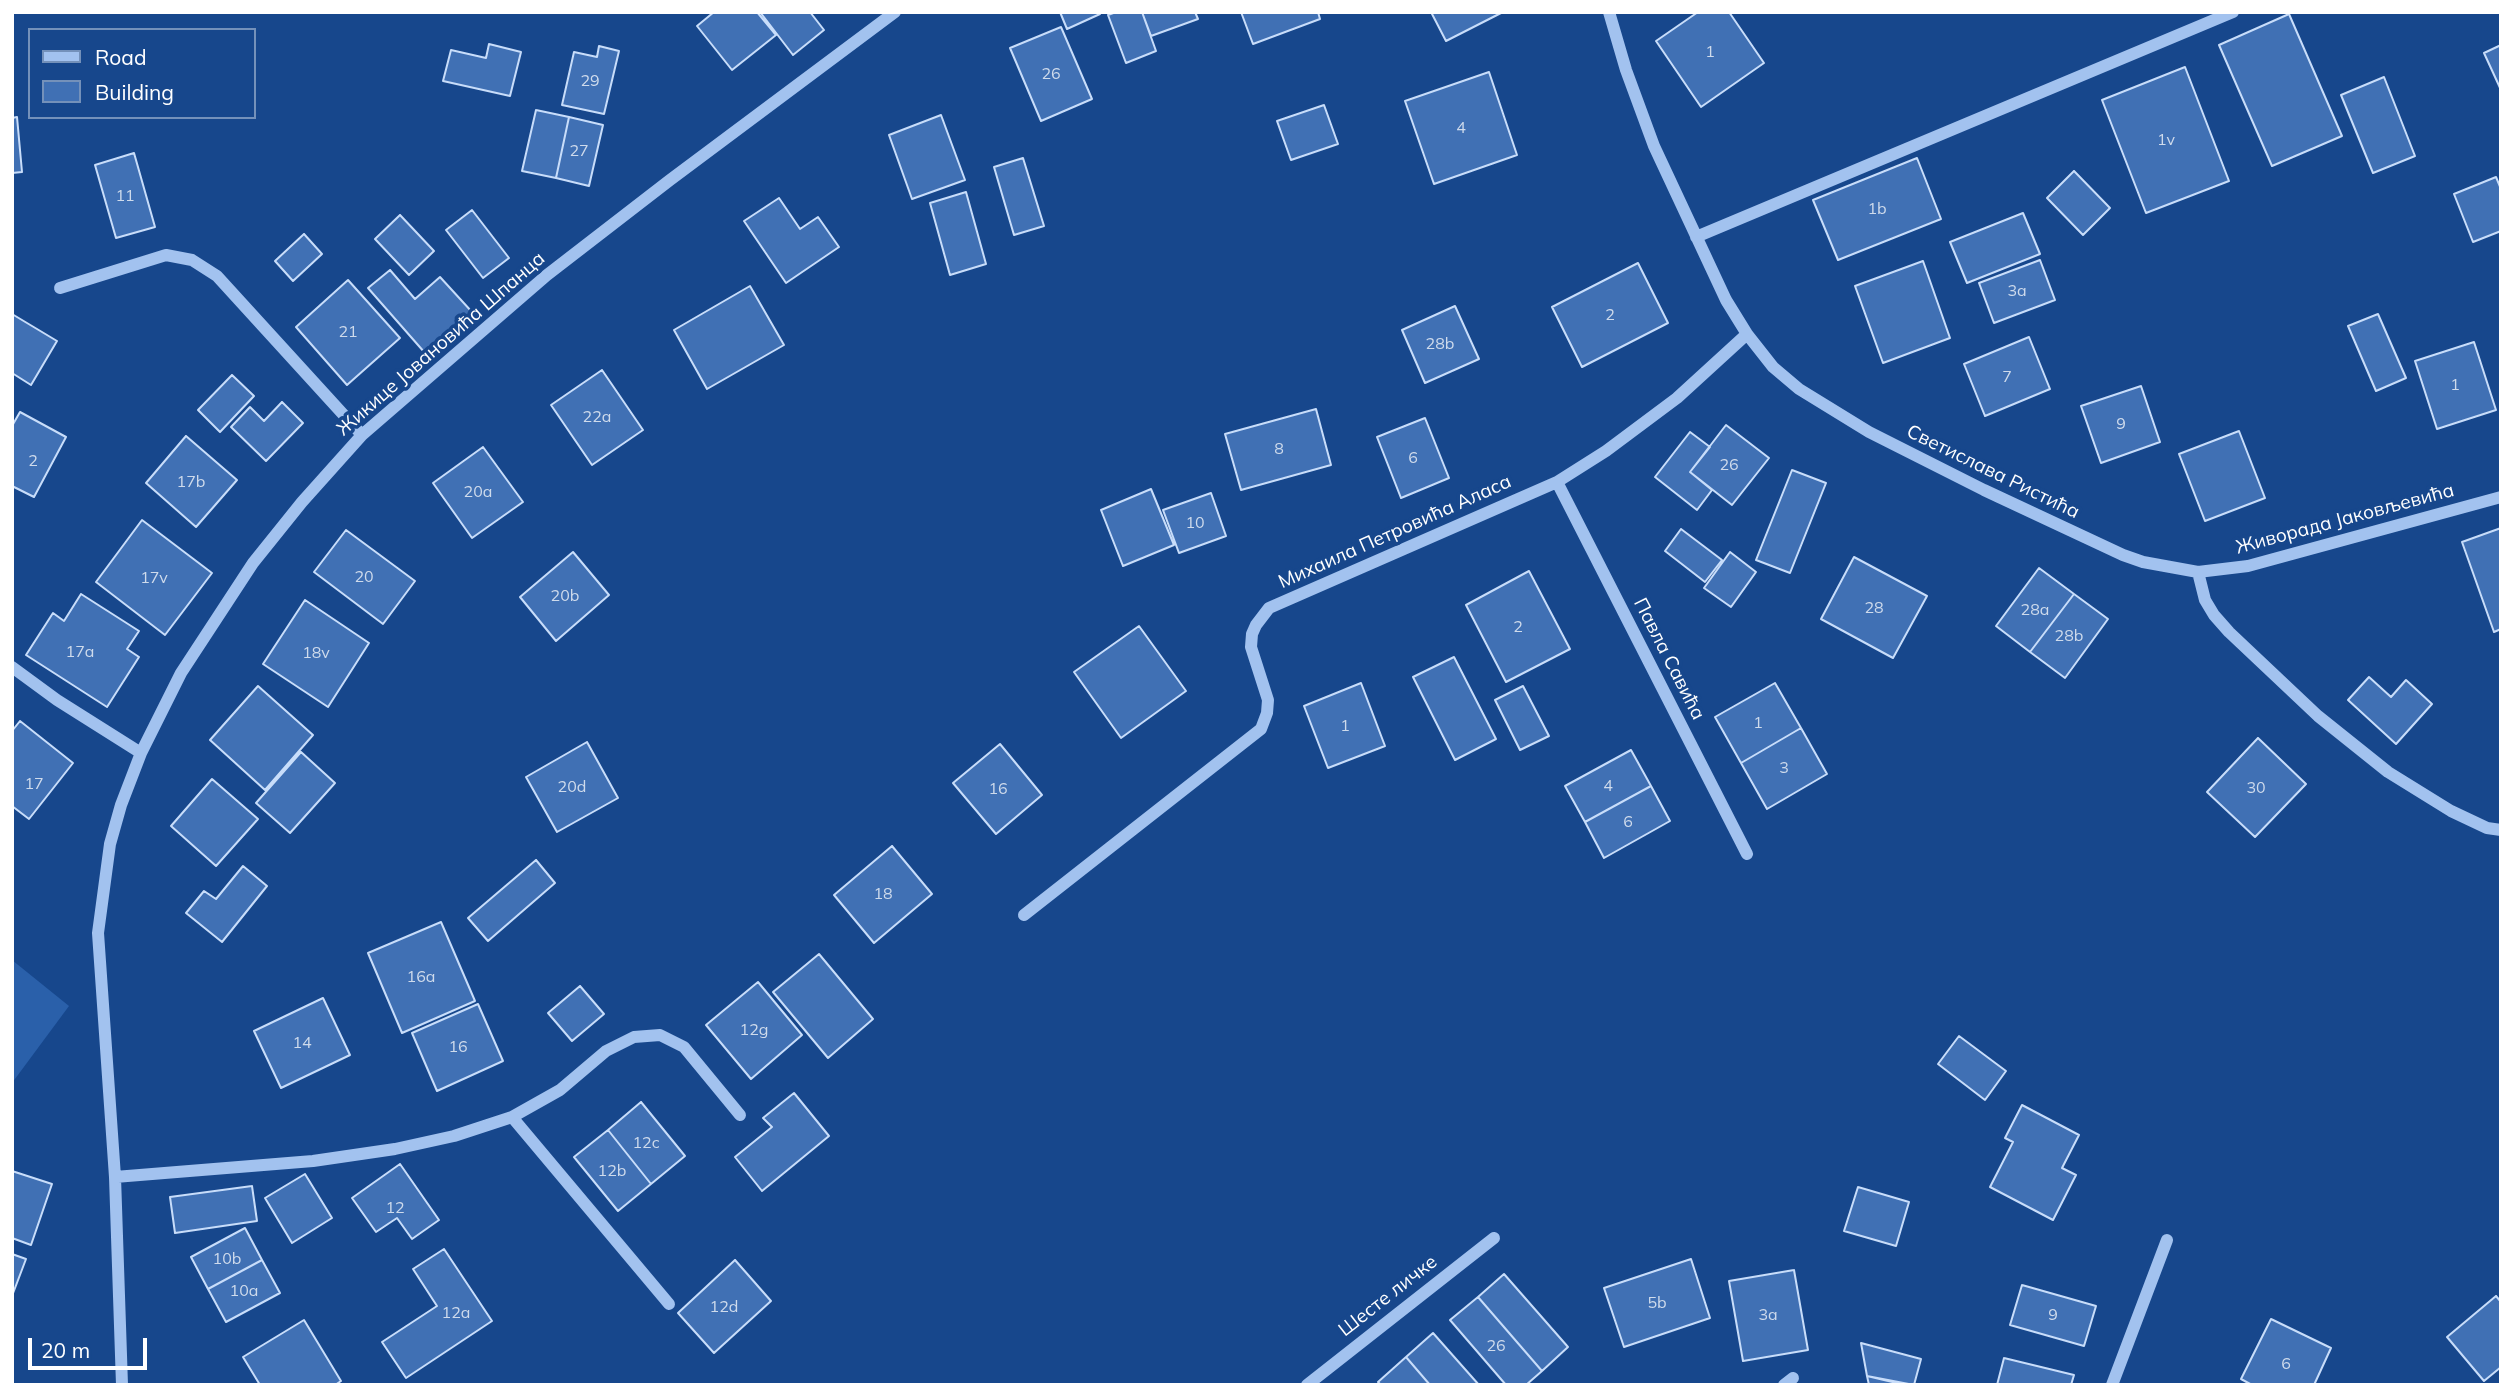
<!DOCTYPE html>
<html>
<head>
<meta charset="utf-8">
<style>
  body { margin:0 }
  #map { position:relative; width:2513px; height:1397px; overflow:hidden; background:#17478c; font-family:Mulish,sans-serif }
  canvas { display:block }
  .frame { position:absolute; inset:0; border:14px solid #fff; pointer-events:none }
  .legend { position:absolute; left:28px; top:28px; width:228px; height:91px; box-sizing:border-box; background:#17478c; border:2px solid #7491ba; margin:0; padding:9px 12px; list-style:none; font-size:21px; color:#fff }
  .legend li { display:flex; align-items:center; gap:14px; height:35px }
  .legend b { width:35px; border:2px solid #7491ba }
  .scale { position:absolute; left:28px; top:1338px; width:119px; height:32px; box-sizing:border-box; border:4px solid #fff; border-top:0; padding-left:9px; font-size:21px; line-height:24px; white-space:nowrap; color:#fff; -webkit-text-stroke:5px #17478c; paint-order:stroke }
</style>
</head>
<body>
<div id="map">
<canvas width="2513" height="1397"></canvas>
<div class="frame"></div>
<ul class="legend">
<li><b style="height:9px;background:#a2c2ef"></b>Road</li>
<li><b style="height:19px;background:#4070b4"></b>Building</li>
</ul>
<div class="scale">20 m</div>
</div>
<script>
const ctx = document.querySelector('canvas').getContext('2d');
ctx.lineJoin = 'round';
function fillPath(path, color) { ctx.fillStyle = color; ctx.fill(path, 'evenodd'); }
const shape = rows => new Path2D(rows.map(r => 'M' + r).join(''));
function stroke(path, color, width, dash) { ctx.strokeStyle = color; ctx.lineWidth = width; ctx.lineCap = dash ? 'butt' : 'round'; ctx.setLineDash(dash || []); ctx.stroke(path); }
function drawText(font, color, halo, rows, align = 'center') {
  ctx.font = font + ' Mulish,sans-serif'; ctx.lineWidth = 7; ctx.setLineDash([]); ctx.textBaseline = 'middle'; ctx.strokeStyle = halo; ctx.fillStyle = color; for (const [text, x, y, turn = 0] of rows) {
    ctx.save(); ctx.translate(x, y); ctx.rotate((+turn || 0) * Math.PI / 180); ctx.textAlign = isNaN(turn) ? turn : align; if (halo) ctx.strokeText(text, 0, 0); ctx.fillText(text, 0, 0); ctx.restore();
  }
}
const green = shape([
  [12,960,69,1006,12,1083]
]);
const building = shape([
  [714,12,757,12,776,35,732,70,697,26,714,12],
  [760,12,810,12,824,30,793,55,760,12],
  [1060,12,1099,12,1100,14,1067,29,1060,12],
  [1116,12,1142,12,1156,51,1126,63,1108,15,1116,12],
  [1142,12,1195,12,1198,19,1151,36,1142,12],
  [1241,12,1318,12,1320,19,1253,44,1241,12],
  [1431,12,1500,12,1501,13,1446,41,1431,12],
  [1698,12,1729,12,1764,63,1701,107,1656,41,1698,12],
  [2289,14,2342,136,2272,166,2219,45,2289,14],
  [1061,27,1092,99,1041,121,1010,48,1061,27],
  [489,44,521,52,510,96,443,81,451,50,486,58,489,44],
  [2501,45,2501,90,2484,53,2501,45],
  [599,46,619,51,604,114,562,105,574,52,597,57,599,46],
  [2185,67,2229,181,2146,213,2102,100,2185,67],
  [1489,72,1517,155,1434,184,1405,101,1489,72],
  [2384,77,2415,156,2373,173,2341,95,2384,77],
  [1324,105,1338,144,1291,160,1277,121,1324,105],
  [536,110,569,117,556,178,522,171,536,110],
  [941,115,965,180,912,199,889,135,941,115],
  [17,117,22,172,12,173,12,118,17,117],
  [569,117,603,125,589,186,556,178,569,117],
  [134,153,155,227,116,238,95,165,134,153],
  [1023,158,1044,226,1014,235,994,167,1023,158],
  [1917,158,1941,219,1838,260,1813,200,1917,158],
  [2074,171,2110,208,2083,235,2047,198,2074,171],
  [2496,177,2501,189,2501,231,2473,242,2454,194,2496,177],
  [966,192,986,264,950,275,930,203,966,192],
  [779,198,800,229,818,217,839,247,786,283,744,221,779,198],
  [472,210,509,258,483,278,446,230,472,210],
  [2023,213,2040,254,1967,283,1950,242,2023,213],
  [400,215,434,251,409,275,375,239,400,215],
  [304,234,322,254,293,281,275,261,304,234],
  [2040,260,2055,300,1994,323,1979,283,2040,260],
  [1923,261,1950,338,1883,363,1855,286,1923,261],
  [1638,263,1668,323,1582,367,1552,307,1638,263],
  [390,270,415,299,440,277,472,312,425,353,368,288,390,270],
  [348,280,400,338,347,385,296,327,348,280],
  [750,286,784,345,707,389,674,330,750,286],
  [1455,306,1479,359,1425,383,1402,330,1455,306],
  [12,314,57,341,31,385,12,373,12,314],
  [2378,314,2406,378,2376,391,2348,326,2378,314],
  [2029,337,2050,389,1985,416,1964,364,2029,337],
  [2474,342,2496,410,2437,429,2415,361,2474,342],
  [602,370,643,430,592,465,551,405,602,370],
  [232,375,254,396,220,432,198,410,232,375],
  [2141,386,2160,442,2101,463,2081,406,2141,386],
  [282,402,303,423,266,461,231,427,250,407,264,421,282,402],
  [1316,409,1331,465,1241,490,1225,434,1316,409],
  [20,412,66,437,34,497,12,486,12,426,20,412],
  [1425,418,1449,478,1401,498,1377,437,1425,418],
  [1726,425,1769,458,1732,505,1690,472,1726,425],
  [2239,431,2265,498,2205,521,2179,454,2239,431],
  [1690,432,1710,447,1690,472,1712,490,1697,510,1655,477,1690,432],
  [186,436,237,480,196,527,146,483,186,436],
  [483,447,523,502,472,538,433,483,483,447],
  [1792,470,1826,483,1790,573,1756,560,1792,470],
  [1151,489,1174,545,1123,566,1101,510,1151,489],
  [1211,493,1226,536,1179,553,1163,510,1211,493],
  [142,520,212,573,165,635,96,582,142,520],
  [2501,528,2501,629,2494,632,2462,542,2501,528],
  [1681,529,1722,560,1705,582,1665,551,1681,529],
  [346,530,415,581,383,624,314,572,346,530],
  [573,552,609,595,556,641,520,597,573,552],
  [1730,552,1756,572,1731,607,1704,588,1730,552],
  [1854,557,1927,596,1893,658,1821,619,1854,557],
  [2039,568,2074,594,2030,652,1996,626,2039,568],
  [1529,571,1570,649,1506,682,1466,605,1529,571],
  [81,594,139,631,127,649,139,657,107,707,26,655,53,613,64,621,81,594],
  [2074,594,2108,619,2065,678,2030,652,2074,594],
  [305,600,369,643,328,707,263,664,305,600],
  [1139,626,1186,691,1121,738,1074,672,1139,626],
  [1454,657,1496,739,1455,760,1413,677,1454,657],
  [2369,677,2391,697,2406,680,2432,704,2396,744,2348,700,2369,677],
  [1361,683,1385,746,1328,768,1304,706,1361,683],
  [1775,683,1801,728,1741,763,1715,717,1775,683],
  [258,686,313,735,265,790,210,740,258,686],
  [1523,686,1549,736,1520,750,1495,700,1523,686],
  [20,721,73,763,29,819,12,806,12,731,20,721],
  [1801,728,1827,774,1767,809,1741,763,1801,728],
  [2258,738,2306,784,2255,837,2207,792,2258,738],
  [587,742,618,798,557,832,526,777,587,742],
  [1000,744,1042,795,996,834,953,783,1000,744],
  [1631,750,1651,786,1585,822,1565,786,1631,750],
  [301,752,335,783,290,833,256,803,301,752],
  [212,779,258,819,216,866,171,826,212,779],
  [1651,786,1670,821,1604,858,1585,822,1651,786],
  [892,846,932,894,874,943,834,895,892,846],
  [536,860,555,883,488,941,468,918,536,860],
  [243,866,267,886,222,942,186,913,204,891,216,899,243,866],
  [441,922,475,1001,402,1033,368,953,441,922],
  [819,954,873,1019,828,1058,773,992,819,954],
  [758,982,802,1035,751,1079,706,1025,758,982],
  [580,986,604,1014,572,1041,548,1013,580,986],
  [323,998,350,1055,281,1088,254,1031,323,998],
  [478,1004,503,1061,437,1091,412,1033,478,1004],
  [1959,1036,2006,1071,1985,1100,1938,1064,1959,1036],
  [794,1093,829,1136,762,1191,735,1157,772,1127,763,1118,794,1093],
  [641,1102,685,1156,651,1184,608,1130,641,1102],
  [2022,1105,2079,1135,2062,1168,2076,1175,2053,1220,1990,1187,2013,1142,2005,1138,2022,1105],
  [608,1130,651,1184,618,1211,574,1157,608,1130],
  [400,1164,439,1220,412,1239,397,1218,376,1232,352,1198,400,1164],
  [12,1171,52,1184,31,1245,12,1238,12,1171],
  [305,1174,332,1218,292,1243,265,1198,305,1174],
  [252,1186,257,1221,175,1233,170,1197,252,1186],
  [1858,1187,1909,1202,1896,1246,1844,1231,1858,1187],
  [245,1228,262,1260,208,1289,191,1257,245,1228],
  [444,1249,492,1321,406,1378,382,1342,437,1306,413,1269,444,1249],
  [12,1254,26,1259,12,1296,12,1254],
  [1691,1259,1710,1318,1624,1347,1604,1288,1691,1259],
  [262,1260,280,1293,226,1322,208,1289,262,1260],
  [735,1260,771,1301,714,1353,678,1313,735,1260],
  [1794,1270,1808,1350,1743,1361,1729,1281,1794,1270],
  [1504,1274,1568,1347,1542,1371,1478,1297,1504,1274],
  [2022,1285,2096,1306,2084,1346,2010,1325,2022,1285],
  [2496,1296,2501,1302,2501,1367,2484,1381,2447,1337,2496,1296],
  [1478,1297,1542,1371,1526,1385,1506,1385,1450,1320,1478,1297],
  [2271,1319,2331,1348,2314,1385,2252,1385,2241,1379,2271,1319],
  [304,1320,341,1381,335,1385,260,1385,243,1357,304,1320],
  [1433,1333,1479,1385,1430,1385,1406,1357,1433,1333],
  [1861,1343,1921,1359,1914,1385,1867,1376,1861,1343],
  [1406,1357,1430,1385,1381,1385,1378,1382,1406,1357],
  [2004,1358,2074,1375,2071,1385,1997,1385,2004,1358],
  [1867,1376,1901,1384,1902,1385,1869,1385,1867,1376]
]);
const minor = shape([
  [1609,12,1626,70,1654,146,1726,300,1747,334,1773,367,1799,389,1869,432,1984,490,2123,555,2143,562,2198,572,2248,566,2501,497],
  [1696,237,2233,12],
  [60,288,166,255,192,260,217,276,362,435],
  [1557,482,1747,854],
  [2198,572,2205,600,2214,615,2229,632,2318,716,2388,772,2451,811,2487,828,2501,830],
  [12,667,57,700,141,753],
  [1024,915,1261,729,1267,713,1268,700,1251,647,1252,634,1256,625,1269,608,1557,482,1606,451,1677,398,1747,334],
  [512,1117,669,1304],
  [115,1177,313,1161,395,1149,454,1136,512,1117,560,1090,606,1051,634,1037,660,1035,684,1047,740,1115],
  [122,1385,115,1177,98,933,110,844,121,805,141,753,181,673,253,563,302,502,362,435,547,275,670,180,895,12],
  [1307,1385,1494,1238],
  [1784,1385,1793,1378],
  [2112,1385,2167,1240]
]);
const numberNames = [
  ["1",1710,52],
  ["26",1051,74],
  ["29",590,81],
  ["4",1461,128],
  ["1v",2166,140],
  ["27",579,151],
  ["11",125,196],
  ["1b",1877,209],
  ["3a",2017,291],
  ["2",1610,315],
  ["21",348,332],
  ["28b",1440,344],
  ["7",2007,377],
  ["1",2455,385],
  ["22a",597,417],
  ["9",2121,424],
  ["8",1279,449],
  ["6",1413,458],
  ["2",33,461],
  ["26",1729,465],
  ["17b",191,482],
  ["20a",478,492],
  ["10",1195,523],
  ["20",364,577],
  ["17v",154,578],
  ["20b",565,596],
  ["28",1874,608],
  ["28a",2035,610],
  ["2",1518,627],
  ["28b",2069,636],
  ["17a",80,652],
  ["18v",316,653],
  ["1",1758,723],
  ["1",1345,726],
  ["3",1784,768],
  ["17",34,784],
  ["4",1608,786],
  ["20d",572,787],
  ["30",2256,788],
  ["16",998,789],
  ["6",1628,822],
  ["18",883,894],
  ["16a",421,977],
  ["12g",754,1030],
  ["14",302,1043],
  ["16",458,1047],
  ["12c",646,1143],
  ["12b",612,1171],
  ["12",395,1208],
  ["10b",227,1259],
  ["10a",244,1291],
  ["5b",1657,1303],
  ["12d",724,1307],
  ["12a",456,1313],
  ["3a",1768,1315],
  ["9",2053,1315],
  ["26",1496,1346],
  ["6",2286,1364]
];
const streetNames = [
  ["Жикице Јовановића Шпанца",441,344,-41],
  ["Светислава Ристића",1993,472,26],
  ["Живорада Јаковљевића",2345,519,-15],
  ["Михаила Петровића Аласа",1395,532,-24],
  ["Павла Савића",1669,659,63],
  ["Шесте личке",1388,1296,-38]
];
fillPath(green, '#2a60aa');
fillPath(building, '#4070b4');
stroke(building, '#c8ddfa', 2);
stroke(minor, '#a2c2ef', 12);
drawText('16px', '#cfdbec', null, numberNames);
drawText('19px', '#fff', '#17478c', streetNames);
</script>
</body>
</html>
